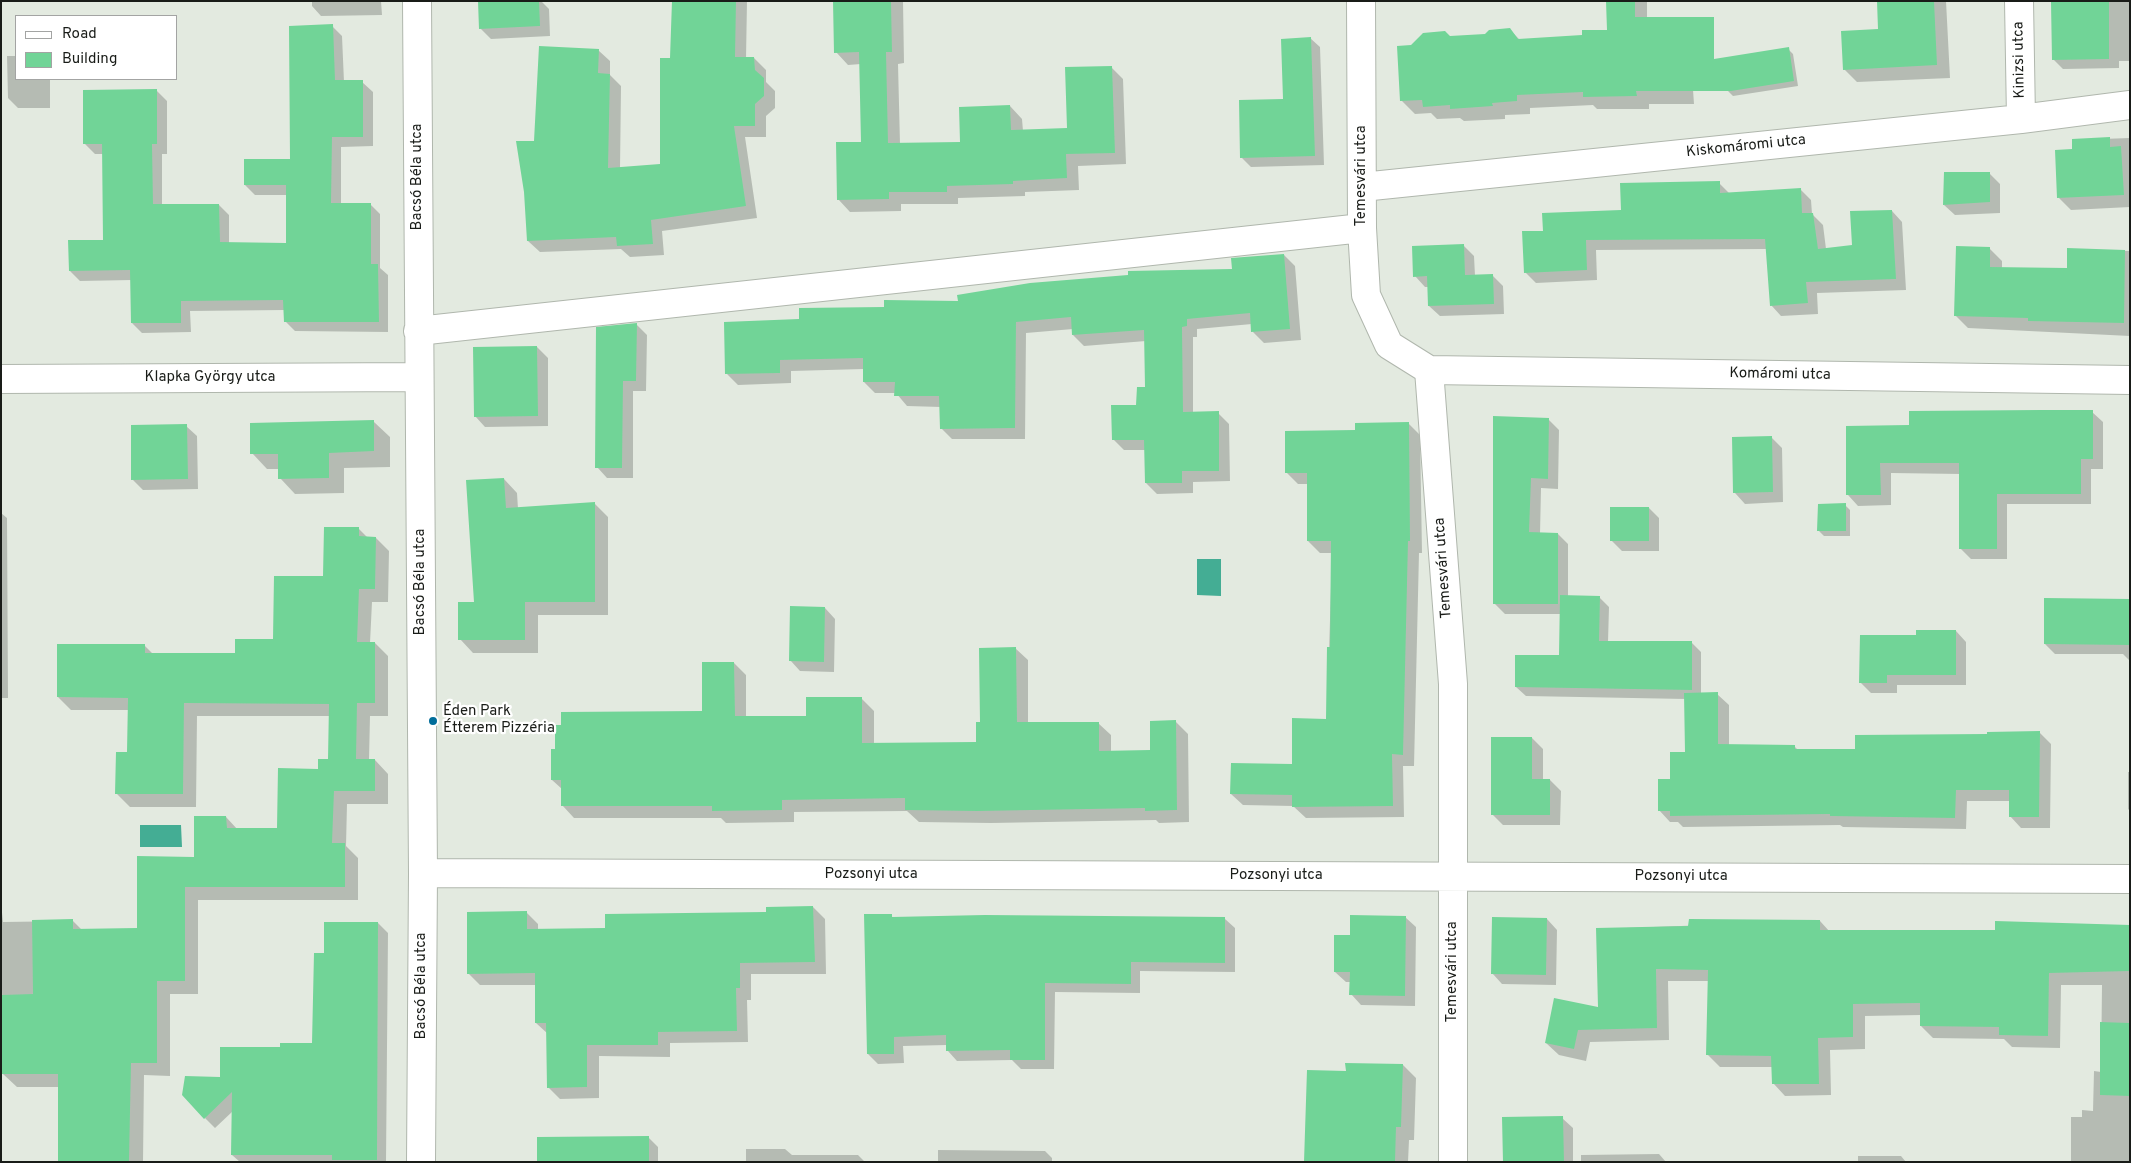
<!DOCTYPE html>
<html>
<head>
<meta charset="utf-8">
<style>
  body { margin:0 }
  #map { position:relative; width:2131px; height:1163px; overflow:hidden; background:#e3eae0; font-family:Overpass,sans-serif }
  canvas { display:block }
  .frame { position:absolute; inset:0; border:2px solid #191c18; pointer-events:none }
  .legend { position:absolute; left:15px; top:15px; width:162px; height:65px; box-sizing:border-box; background:#fff; border:1px solid #a3a4a3; margin:0; padding:6px 9px; list-style:none; font-size:15px; color:#191c18 }
  .legend li { display:flex; align-items:center; gap:10px; height:25px }
  .legend b { width:25px; border:1px solid #a3a4a3 }
</style>
</head>
<body>
<div id="map">
<canvas width="2131" height="1163"></canvas>
<div class="frame"></div>
<ul class="legend">
<li><b style="height:6px;background:#fff"></b>Road</li>
<li><b style="height:14px;background:#71d497"></b>Building</li>
</ul>
</div>
<script>
const ctx = document.querySelector('canvas').getContext('2d');
ctx.lineJoin = 'round';
function fillPath(path, color) { ctx.fillStyle = color; ctx.fill(path, 'evenodd'); }
const shape = rows => new Path2D(rows.map(r => 'M' + r).join(''));
function stroke(path, color, width, dash) { ctx.strokeStyle = color; ctx.lineWidth = width; ctx.lineCap = dash ? 'butt' : 'round'; ctx.setLineDash(dash || []); ctx.stroke(path); }
function drawText(font, color, halo, rows, align = 'center') {
  ctx.font = font + ' Overpass,sans-serif'; ctx.lineWidth = 4.5; ctx.setLineDash([]); ctx.textBaseline = 'middle'; ctx.strokeStyle = halo; ctx.fillStyle = color; for (const [text, x, y, turn = 0] of rows) {
    ctx.save(); ctx.translate(x, y); ctx.rotate((+turn || 0) * Math.PI / 180); ctx.textAlign = isNaN(turn) ? turn : align; if (halo) ctx.strokeText(text, 0, 0); ctx.fillText(text, 0, 0); ctx.restore();
  }
}
const water = shape([
  [1197,559,1221,559,1221,596,1197,595],
  [140,825,181,825,182,847,140,847]
]);
const shadow = shape([
  [312,1,381,1,382,15,321,16,312,6],
  [479,1,541,1,549,9,550,36,491,39,480,28],
  [673,1,747,1,746,59,754,58,766,70,766,82,775,91,775,108,766,116,766,137,745,137,757,218,662,231,664,255,630,257,621,249,540,252,528,241,535,142,598,50,610,61,610,75,621,86,620,169,661,166,672,59],
  [835,1,903,1,904,63,898,64,900,144,961,144,1010,106,1022,119,1023,131,1069,129,1111,67,1123,79,1126,164,1078,166,1079,190,1025,192,1025,196,958,198,958,204,901,204,901,211,850,212,838,199,862,143,861,64,848,65,836,52],
  [1608,1,1647,1,1647,19,1689,32,1694,104,1649,104,1649,109,1597,109,1593,105,1530,108,1530,114,1505,115,1505,119,1464,121,1460,118,1437,119,1431,113,1415,114,1402,101,1411,46,1450,37,1486,36,1510,30,1520,40,1584,36,1608,31],
  [1878,1,1946,1,1950,78,1857,82,1844,69,1879,30],
  [2078,1,2130,1,2130,61,2119,61,2119,68,2063,69,2053,59],
  [332,26,342,36,344,82,362,82,373,92,373,146,341,147,341,204,370,204,380,214,380,268,388,275,388,332,295,331,285,321,285,310,190,311,191,332,142,333,132,323,132,280,80,281,70,271,104,241,104,154,95,154,85,144,157,91,167,101,167,154,162,154,162,205,219,205,229,215,229,243,287,244,287,195,255,195,245,185,292,160],
  [1310,38,1320,47,1324,165,1251,167,1242,158,1284,101],
  [1788,49,1793,54,1798,86,1733,96,1728,91],
  [7,56,16,56,16,79,50,79,50,108,18,108,8,98],
  [2130,138,2130,207,2071,210,2059,198,2074,150,2073,140],
  [1990,174,2000,184,2000,213,1955,215,1944,205],
  [1719,183,1730,194,1800,189,1811,200,1812,214,1823,225,1826,249,1853,247,1892,211,1902,222,1906,290,1817,293,1818,314,1781,316,1771,305,1767,249,1596,250,1597,280,1536,283,1525,272,1545,232],
  [1463,245,1474,256,1475,276,1492,275,1503,286,1504,314,1440,316,1429,306,1428,287,1425,287,1415,276],
  [1989,248,2002,261,2002,269,2068,270,2069,250,2130,251,2130,336,1968,328,1955,315],
  [1284,255,1295,266,1301,340,1264,343,1253,332,1252,324,1197,329,1197,337,1193,337,1193,413,1218,413,1229,424,1230,481,1193,482,1193,493,1157,494,1146,483,1145,450,1124,450,1113,439,1138,406,1146,388,1146,341,1084,346,1073,335,1073,329,1026,333,1025,439,952,439,941,428,941,407,907,406,896,393,875,393,864,382,864,369,791,371,791,383,738,385,727,374,800,321,886,308,959,302,1234,270],
  [636,324,647,335,646,391,633,391,633,478,607,478,597,467],
  [537,347,548,358,548,426,485,427,475,416],
  [2092,412,2103,422,2103,469,2091,469,2091,504,2007,504,2007,559,1971,559,1960,548,1961,474,1891,473,1891,505,1858,506,1848,495,1910,426],
  [1548,419,1559,430,1558,489,1541,488,1540,534,1558,534,1568,544,1568,597,1599,597,1609,607,1608,642,1692,643,1701,652,1701,694,1717,694,1729,705,1729,745,1795,747,1798,750,1857,751,1988,735,2039,732,2051,744,2050,828,2021,828,2010,816,2010,801,1967,801,1966,829,1843,827,1840,825,1683,827,1678,822,1670,822,1659,810,1686,753,1686,699,1526,696,1516,687,1560,657,1561,614,1505,614,1494,603],
  [374,422,390,437,390,467,344,468,344,493,295,494,280,478,279,469,267,469,252,453],
  [1408,423,1420,435,1422,553,1419,553,1414,766,1403,766,1404,817,1306,818,1293,806,1243,805,1231,794,1293,766,1327,720,1332,553,1320,553,1308,541,1308,484,1298,484,1286,472,1356,432],
  [186,426,197,436,198,489,143,490,133,480],
  [1771,437,1782,448,1783,502,1745,504,1735,493,1733,438],
  [504,479,517,493,518,509,595,504,608,517,608,615,538,615,538,653,473,653,460,639,475,603],
  [1845,505,1850,510,1850,536,1824,536,1819,531],
  [1649,508,1659,518,1659,551,1622,551,1611,540],
  [1,513,7,518,8,698,1,698],
  [359,529,368,538,376,538,389,551,388,602,372,602,370,643,375,643,388,656,388,716,370,716,369,760,375,760,388,774,388,804,347,804,346,846,358,858,358,900,198,900,198,994,170,994,170,1076,144,1075,143,1162,60,1162,59,1087,17,1087,3,1074,1,903,3,922,73,921,82,930,139,930,226,817,238,830,279,830,319,770,330,760,330,716,197,716,196,807,130,807,117,794,129,753,129,710,71,710,58,697,144,645,153,654,236,654,274,640,324,578],
  [2130,600,2130,661,2123,654,2055,654,2045,644],
  [825,608,835,619,834,672,800,671,790,660],
  [1956,631,1966,642,1966,685,1897,685,1897,693,1871,693,1860,682,1917,636],
  [1015,648,1028,660,1028,723,1098,723,1111,735,1111,752,1151,751,1176,722,1188,734,1189,822,1159,823,1156,820,991,823,919,822,907,811,794,812,794,822,726,823,721,818,574,818,562,805,562,789,552,780,703,712,734,663,746,675,746,718,808,717,861,698,874,711,874,744,978,743,981,723],
  [1532,738,1543,749,1543,780,1550,780,1561,791,1560,825,1503,825,1492,814],
  [2128,772,2130,772,2130,811,2128,809],
  [813,907,825,919,826,974,751,974,751,1000,747,1000,748,1042,670,1043,670,1057,599,1056,599,1098,560,1099,548,1087,548,1034,536,1023,536,985,480,985,468,973,526,912,538,924,538,930,606,929],
  [891,916,894,918,1225,919,1235,928,1235,972,1140,971,1140,993,1055,992,1054,1069,1021,1069,1012,1060,957,1061,948,1051,947,1045,903,1046,904,1063,878,1064,868,1054],
  [1405,917,1416,927,1415,1006,1361,1005,1351,994,1351,982,1346,982,1335,972,1352,937],
  [1547,919,1557,930,1556,985,1502,984,1492,973],
  [1820,921,1830,932,1996,931,2129,926,2130,922,2130,1162,2071,1162,2071,1117,2082,1117,2082,1110,2093,1111,2094,1071,2101,1072,2102,985,2061,985,2060,1048,2012,1047,2004,1039,1933,1038,1921,1026,1921,1015,1865,1016,1865,1049,1830,1050,1831,1095,1785,1096,1773,1083,1773,1067,1720,1067,1707,1054,1709,981,1668,981,1669,1040,1590,1042,1586,1061,1559,1055,1546,1043,1599,1008,1597,929],
  [378,923,388,933,386,1162,240,1162,232,1155,233,1111,215,1128,205,1118,221,1078,281,1048,313,1044,325,955],
  [1403,1065,1416,1078,1414,1140,1409,1140,1408,1162,1305,1162,1347,1072],
  [1562,1118,1573,1128,1573,1162,1504,1162],
  [648,1137,658,1147,658,1162,567,1162],
  [746,1149,785,1149,792,1155,858,1155,865,1162,746,1162],
  [938,1150,1045,1151,1052,1158,1052,1162,938,1162],
  [1659,1154,1666,1162,1581,1162,1581,1155],
  [1858,1156,1901,1156,1906,1162,1858,1162]
]);
const building = shape([
  [478,1,539,1,540,26,479,29],
  [672,1,736,1,735,57,754,57,755,70,764,78,764,96,755,104,755,126,734,126,746,206,651,220,653,244,617,246,616,237,527,241,524,192,516,141,534,141,539,46,599,49,598,73,610,74,608,168,660,164,660,58,670,58],
  [833,1,891,1,892,52,886,52,888,143,960,142,959,107,1010,105,1011,130,1067,128,1065,67,1112,66,1115,153,1066,154,1067,178,1013,181,1013,184,947,186,947,192,889,192,889,199,837,200,836,142,861,142,859,52,834,53],
  [1606,1,1635,1,1635,17,1714,17,1714,59,1789,47,1794,81,1731,91,1636,91,1637,96,1583,97,1583,92,1517,95,1517,101,1492,103,1493,106,1450,109,1450,105,1423,107,1422,100,1400,101,1397,46,1411,45,1423,33,1445,31,1450,36,1485,34,1489,30,1510,28,1518,39,1582,35,1582,30,1607,30],
  [1877,1,1934,1,1937,65,1843,70,1841,31,1878,29],
  [2051,2,2109,2,2109,59,2052,60],
  [333,24,335,80,363,80,363,137,332,137,331,203,371,203,371,264,378,264,379,322,284,322,283,300,181,301,181,323,131,323,130,270,69,271,68,240,103,240,102,144,83,144,83,90,157,89,157,144,152,144,153,204,219,204,220,242,286,243,286,185,244,185,244,159,290,159,289,26],
  [1311,37,1315,156,1240,158,1239,100,1283,99,1281,39],
  [2110,137,2110,147,2121,146,2124,195,2057,198,2055,150,2072,149,2072,139],
  [1944,172,1990,172,1990,202,1943,205],
  [1720,181,1720,193,1801,188,1802,213,1813,213,1818,249,1852,245,1850,211,1892,210,1896,279,1806,282,1808,303,1770,306,1765,239,1586,240,1587,270,1524,273,1522,231,1543,231,1542,213,1621,210,1620,183],
  [1464,244,1465,275,1493,274,1494,304,1428,306,1427,276,1413,277,1412,246],
  [1956,246,1990,247,1990,267,2067,268,2067,248,2125,250,2124,323,2028,321,2028,318,1954,316],
  [1284,254,1290,329,1251,332,1250,313,1187,319,1187,326,1182,327,1183,412,1219,411,1219,471,1182,471,1182,483,1145,483,1144,440,1112,440,1111,405,1136,405,1137,387,1145,387,1144,330,1072,335,1071,317,1016,322,1015,428,940,429,939,396,894,396,895,382,863,382,863,358,780,360,780,373,725,374,724,322,799,319,799,308,884,307,884,300,958,301,957,295,1030,283,1128,275,1128,271,1232,269,1231,258],
  [637,323,636,381,623,381,622,468,595,468,596,327],
  [537,346,538,416,474,417,473,347],
  [2040,410,2093,410,2093,459,2081,459,2081,494,1997,494,1997,549,1959,549,1959,463,1880,463,1881,495,1846,495,1846,426,1909,425,1909,411],
  [1493,416,1549,418,1548,479,1531,478,1529,532,1558,533,1558,604,1493,604],
  [374,420,374,451,329,453,329,478,278,479,278,454,250,454,250,423],
  [1409,422,1410,541,1408,541,1403,755,1392,754,1393,806,1292,807,1292,795,1230,794,1231,763,1292,764,1292,718,1326,719,1327,647,1330,647,1331,541,1307,541,1307,473,1285,473,1285,431,1355,430,1355,423],
  [187,424,188,479,131,480,131,425],
  [1772,436,1773,492,1733,493,1732,437],
  [504,478,506,508,595,502,595,602,525,602,525,640,458,640,458,602,474,602,466,480],
  [1846,503,1846,531,1817,531,1818,504],
  [1610,507,1649,507,1649,541,1610,541],
  [324,527,359,527,359,536,376,537,375,589,359,589,357,642,375,642,375,703,357,703,356,759,375,759,375,791,334,791,332,843,345,843,345,887,185,887,185,981,157,981,157,1063,131,1063,129,1161,58,1161,58,1074,2,1074,1,995,33,994,32,920,73,919,73,929,137,928,137,856,194,857,194,816,226,816,227,828,277,828,278,768,318,769,318,759,328,759,329,704,184,703,183,794,115,794,116,752,127,752,128,698,57,697,57,644,145,644,145,653,235,653,235,639,273,639,274,576,323,576],
  [1560,595,1600,596,1599,641,1692,641,1692,690,1515,687,1515,655,1559,655],
  [2044,598,2130,599,2130,645,2044,644],
  [790,606,825,607,824,662,789,661],
  [1916,630,1956,630,1956,675,1887,675,1887,683,1859,683,1860,635,1916,635],
  [1016,647,1017,722,1099,722,1099,751,1150,750,1150,721,1176,720,1177,810,1145,811,1145,808,977,811,905,810,905,798,782,800,782,810,712,811,712,806,561,806,561,780,551,780,551,749,555,749,555,725,561,725,561,712,702,711,702,662,734,662,735,716,806,716,806,697,862,697,862,743,976,742,976,722,980,722,979,648],
  [1718,692,1718,744,1795,745,1795,749,1855,749,1855,735,1987,734,1987,732,2040,731,2039,817,2009,817,2009,790,1956,790,1955,818,1830,816,1830,814,1670,816,1670,811,1658,811,1658,779,1670,779,1670,752,1685,752,1684,693],
  [1491,737,1532,737,1532,779,1550,779,1550,815,1491,815],
  [813,906,815,962,740,963,740,988,736,988,737,1031,658,1032,658,1045,587,1045,587,1087,547,1088,546,1023,535,1023,535,973,467,974,467,912,527,911,527,929,605,928,605,914,766,912,766,907],
  [864,914,892,914,892,917,985,915,1225,917,1225,963,1131,962,1131,984,1045,983,1045,1060,1010,1060,1010,1050,946,1051,946,1035,894,1037,894,1054,867,1054],
  [1350,915,1406,916,1405,996,1349,995,1350,972,1334,972,1334,935,1350,935],
  [1492,917,1547,918,1546,975,1491,974],
  [1689,919,1820,920,1820,930,1995,930,1995,921,2130,925,2130,971,2049,973,2048,1036,1999,1035,1999,1027,1920,1026,1920,1003,1853,1004,1853,1037,1818,1038,1819,1084,1772,1084,1771,1056,1706,1055,1708,970,1656,969,1657,1028,1578,1030,1574,1049,1545,1043,1554,998,1598,1007,1596,928,1688,926],
  [324,922,378,922,377,1160,332,1160,332,1155,231,1155,232,1092,204,1119,182,1095,185,1076,220,1077,220,1047,280,1047,280,1043,312,1043,314,953,324,953],
  [2100,1022,2130,1023,2130,1096,2100,1095],
  [1345,1063,1403,1064,1401,1127,1396,1127,1395,1162,1304,1162,1307,1070,1346,1071],
  [1563,1116,1564,1162,1503,1162,1502,1117],
  [649,1136,649,1162,537,1162,537,1137]
]);
const minor = shape([
  [417,1,423,873,421,1162],
  [1361,1,1362,228,1366,295,1389,345,1429,370,1453,684,1453,1162],
  [2019,1,2021,119],
  [1362,187,2021,119,2130,105],
  [418,331,1362,228],
  [1429,370,2130,380],
  [1,379,419,377],
  [423,873,2130,879]
]);
const markers = [
  [433,721,5,"#016d9a"]
];
const streetNames = [
  ["Kinizsi utca",2020,60,-91],
  ["Kiskomáromi utca",1746,147,-6],
  ["Temesvári utca",1362,176,-90],
  ["Bacsó Béla utca",418,177,-90],
  ["Komáromi utca",1780,375,1],
  ["Klapka György utca",210,378],
  ["Temesvári utca",1444,568,-94],
  ["Bacsó Béla utca",421,582,-90],
  ["Pozsonyi utca",871,875],
  ["Pozsonyi utca",1276,876],
  ["Pozsonyi utca",1681,877],
  ["Temesvári utca",1453,972,-90],
  ["Bacsó Béla utca",422,986,-90]
];
const poiNames = [
  ["Éden Park",443,712],
  ["Étterem Pizzéria",443,729]
];
fillPath(water, '#44ad94');
fillPath(shadow, '#0003');
fillPath(building, '#71d497');
stroke(minor, '#b0b7ad', 30);
stroke(minor, '#fff', 28);
for (const [x, y, r, color] of markers) { const dot = new Path2D(); dot.arc(x, y, r, 0, 2 * Math.PI); ctx.fillStyle = color; ctx.fill(dot); stroke(dot, '#fff', 2); }
drawText('15px', '#191c18', '#fff', streetNames);
drawText('15px', '#191c18', '#fff', poiNames, 'left');
</script>
</body>
</html>
